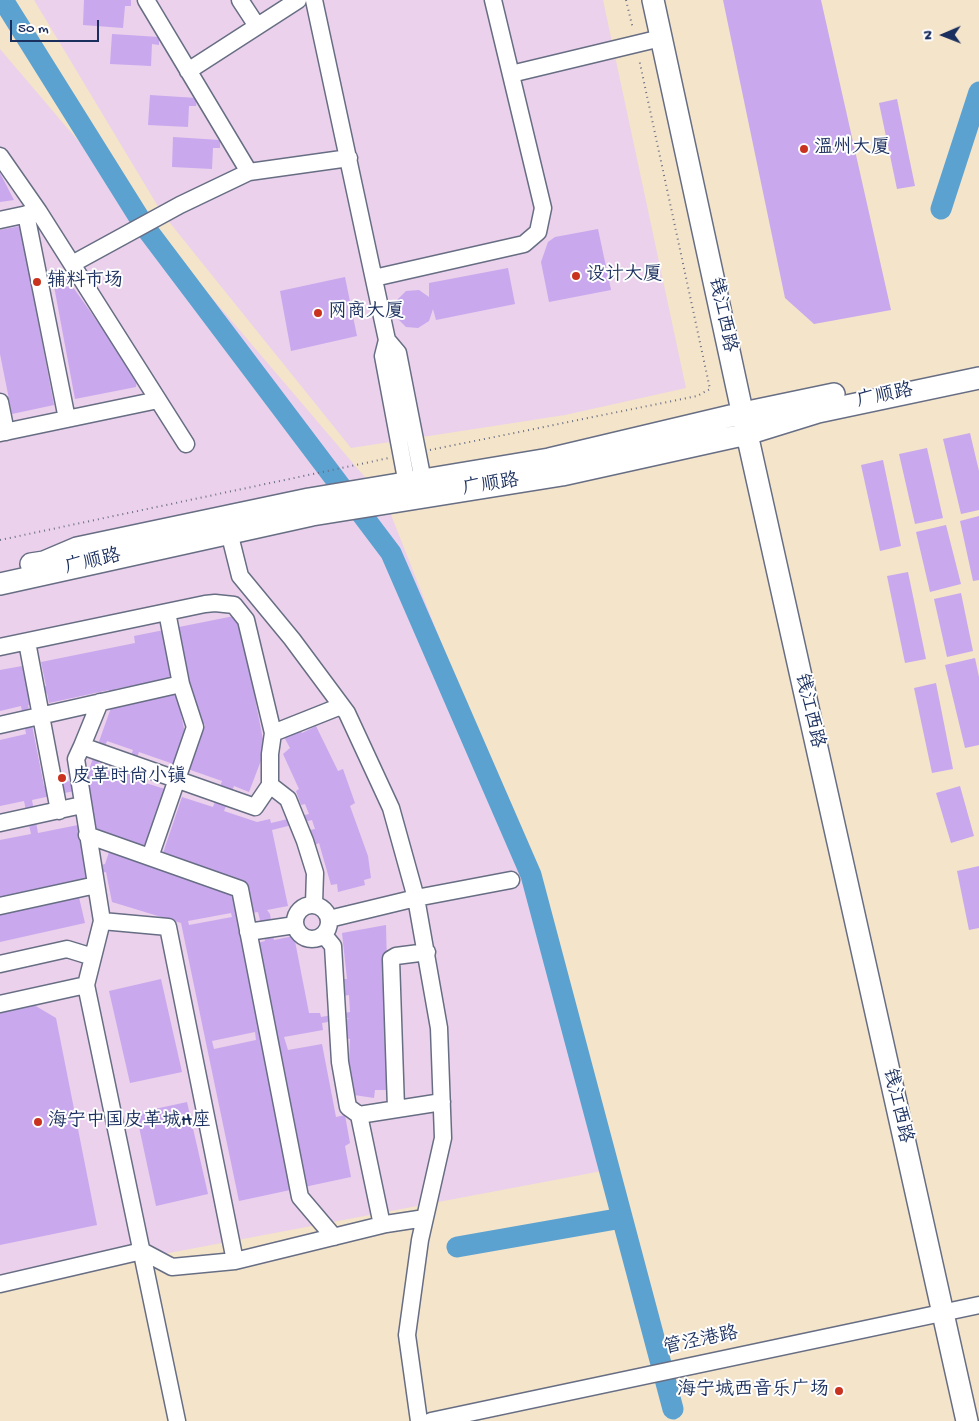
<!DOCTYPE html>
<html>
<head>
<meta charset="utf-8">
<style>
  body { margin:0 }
  #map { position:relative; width:979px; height:1421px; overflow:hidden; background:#f4e4ca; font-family:"Gochi Hand",sans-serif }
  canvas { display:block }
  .north { position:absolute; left:919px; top:10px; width:50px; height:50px; -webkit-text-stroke:4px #fff; paint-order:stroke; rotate:269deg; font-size:14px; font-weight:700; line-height:20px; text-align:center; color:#1b2f5e }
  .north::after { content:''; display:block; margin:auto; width:18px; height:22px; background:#1b2f5e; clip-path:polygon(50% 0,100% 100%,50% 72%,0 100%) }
  .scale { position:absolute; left:10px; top:20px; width:89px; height:22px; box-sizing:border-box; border:2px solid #1b2f5e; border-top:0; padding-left:6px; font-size:15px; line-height:18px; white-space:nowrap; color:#1b2f5e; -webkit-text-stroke:4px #fff; paint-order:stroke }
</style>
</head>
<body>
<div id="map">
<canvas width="979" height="1421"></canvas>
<div class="north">N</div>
<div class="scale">50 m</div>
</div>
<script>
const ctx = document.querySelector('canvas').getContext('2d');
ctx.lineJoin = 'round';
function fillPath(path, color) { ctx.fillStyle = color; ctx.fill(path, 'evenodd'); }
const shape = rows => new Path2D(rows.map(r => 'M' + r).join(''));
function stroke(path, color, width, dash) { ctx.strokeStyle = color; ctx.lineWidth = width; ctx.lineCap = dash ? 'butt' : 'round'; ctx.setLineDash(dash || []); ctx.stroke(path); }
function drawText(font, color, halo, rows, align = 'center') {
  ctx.font = font + ' "Gochi Hand","LXGW WenKai TC",sans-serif'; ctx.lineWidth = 4; ctx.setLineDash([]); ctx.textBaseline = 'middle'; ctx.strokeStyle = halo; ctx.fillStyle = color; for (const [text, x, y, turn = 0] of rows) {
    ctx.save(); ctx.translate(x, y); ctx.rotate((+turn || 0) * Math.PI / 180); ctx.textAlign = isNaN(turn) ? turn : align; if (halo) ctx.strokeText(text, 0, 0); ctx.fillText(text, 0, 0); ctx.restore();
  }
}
const built = shape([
  [34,0,603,0,686,388,565,415,351,448,162,213],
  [0,49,386,502,528,863,602,1171,0,1285]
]);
const river = shape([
  [3,0,145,227,391,553,531,875,673,1409],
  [941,209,979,92],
  [457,1247,622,1218]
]);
const building = shape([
  [84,0,131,0,131,6,125,6,123,28,83,25],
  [723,0,821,0,891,310,814,324,785,298],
  [112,34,159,37,159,45,152,44,151,66,110,64],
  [150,95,197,98,196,106,189,106,188,127,148,125],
  [897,99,915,186,897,189,879,103],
  [173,137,220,140,220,148,213,148,212,169,172,167],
  [0,173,14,200,0,202],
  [20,226,54,405,12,414,0,354,0,230],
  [598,229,611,290,549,302,541,262,548,242,555,237],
  [508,268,515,304,436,320,433,309,429,321,418,328,406,327,397,318,395,312,397,300,406,291,419,290,429,297,429,283],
  [60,269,134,373,137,379,136,387,75,399,51,270],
  [345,277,357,336,291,351,280,291],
  [970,433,979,471,979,510,961,514,943,439],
  [927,448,943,518,915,524,899,454],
  [883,460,901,546,880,551,861,465],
  [979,516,979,580,973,581,960,521],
  [946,525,961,584,930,592,916,532],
  [908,572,926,659,905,663,887,576],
  [961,593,973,651,947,657,934,599],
  [239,615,265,750,249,792,234,786,224,811,257,822,270,819,271,823,309,814,305,804,301,805,296,791,299,789,283,754,290,748,282,733,297,726,302,733,316,726,338,771,343,769,355,803,350,806,368,856,371,878,364,880,365,885,338,892,337,884,331,885,319,843,315,845,310,830,315,829,312,820,272,830,288,906,267,910,270,914,274,940,294,936,309,1013,320,1013,321,1017,350,1012,349,995,343,996,343,979,347,979,342,933,386,925,390,1090,375,1090,374,1098,354,1095,354,1089,348,1089,350,1039,344,1038,345,1020,350,1018,322,1023,323,1030,284,1037,288,1050,322,1044,336,1117,345,1115,350,1143,345,1146,351,1177,239,1201,181,923,112,902,106,872,89,875,90,882,0,899,0,840,31,834,24,801,0,806,0,740,26,734,21,706,0,711,0,670,22,666,28,689,46,686,41,662,135,643,134,636],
  [175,677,192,702,179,705,175,690,167,692,164,679],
  [157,681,160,693,118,703,115,689],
  [109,690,112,705,86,778,44,786,28,705,31,705,29,698,47,693,49,703],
  [194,711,205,725,191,762,181,714],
  [107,741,133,750,123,776,97,767],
  [139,752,222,781,213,807,182,797,163,853,199,865,195,878,149,850,168,790,130,778],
  [88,788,93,822,38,833,32,800],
  [95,833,110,849,105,864,88,869],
  [206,868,245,881,249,903,233,891,202,881],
  [258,912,265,941,257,943,251,913],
  [231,913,232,917,189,925,188,921],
  [255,1032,256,1040,214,1049,212,1041],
  [975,658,979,677,979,745,965,748,945,665],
  [936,683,953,769,932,773,914,688],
  [960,786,974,836,951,843,936,793],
  [979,866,979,928,969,930,957,871],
  [78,893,85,923,0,942,0,911],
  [161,979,182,1072,130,1083,109,991],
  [34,1005,56,1018,97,1225,0,1245,0,1012],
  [187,1102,208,1194,156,1206,136,1113]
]);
const path = shape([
  [626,0,633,29],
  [430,450,697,396,710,389,639,59],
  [0,540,389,458]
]);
const minor = shape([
  [146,0,249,172],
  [240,0,257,26],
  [314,0,387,340,383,356,409,495],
  [188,71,298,0],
  [511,74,661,38],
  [0,156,39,212,186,444],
  [26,214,67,419],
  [0,220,37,212],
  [72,264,180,205,249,172,349,158],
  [374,278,524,244,538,232,543,208,493,0],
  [387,340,398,353,425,491],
  [0,402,6,432],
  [0,433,158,400],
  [229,532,240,576,292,639,347,713,391,808,416,898,439,1028,443,1138,420,1240,407,1335,419,1421],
  [27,642,59,811],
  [0,647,205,604,215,603,234,605,246,620,273,733],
  [0,725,181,684],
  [82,746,100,702],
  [270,785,288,799,305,841,315,873,314,904],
  [0,823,82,805],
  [87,835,240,889,300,1197,334,1237],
  [150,857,195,727,181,684,167,612],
  '295 922a17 17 0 1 1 34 0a17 17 0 1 1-34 0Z',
  [0,906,96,885],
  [329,919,416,898,511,880],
  [102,921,168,927,235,1261],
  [248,932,295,925],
  [324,935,333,946,340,1062,348,1107,359,1115,382,1225],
  [0,964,67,949,93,957],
  [0,1004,86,985],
  [396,1108,391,959,396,956,427,952],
  [359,1115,442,1102],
  [0,1284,142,1251,172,1267,235,1261,386,1224,425,1218],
  [177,1421,86,985,102,921,76,759,82,746,255,807,270,785,270,754,273,733,341,706],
  [431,1421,979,1305]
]);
const major = shape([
  [653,0,747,434,967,1421],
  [31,564,44,562,77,548,309,499,549,459,743,413,834,394],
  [0,584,312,515,562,475,747,434,818,412,979,378]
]);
const markers = [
  [804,149,5,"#c8321e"],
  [576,276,5,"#c8321e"],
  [37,282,5,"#c8321e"],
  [318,313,5,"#c8321e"],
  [62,778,5,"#c8321e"],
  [38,1122,5,"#c8321e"],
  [839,1391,5,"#c8321e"]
];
const poiNames = [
  ["温州大厦",814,149],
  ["设计大厦",586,276],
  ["辅料市场",47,282],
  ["网商大厦",328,313],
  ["皮革时尚小镇",72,778],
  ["海宁中国皮革城H座",48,1122],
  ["海宁城西音乐广场",829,1391,"right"]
];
const streetNames = [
  ["钱江西路",721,315,78],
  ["广顺路",885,397,-12],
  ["广顺路",491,486,-9],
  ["广顺路",93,563,-13],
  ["钱江西路",808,711,77],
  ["钱江西路",896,1106,77],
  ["管泾港路",701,1342,-12]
];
fillPath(built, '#ebd1eb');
stroke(river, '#5ba2d1', 21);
fillPath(building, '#c9a8ee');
stroke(minor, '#676e84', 19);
stroke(major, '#676e84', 24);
stroke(path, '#676e84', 2, [1, 4]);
stroke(minor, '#fff', 16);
stroke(major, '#fff', 21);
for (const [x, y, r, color] of markers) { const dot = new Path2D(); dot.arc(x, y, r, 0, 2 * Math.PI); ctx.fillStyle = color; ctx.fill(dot); stroke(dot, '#fff', 2); }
drawText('19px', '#1b2f5e', '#fff', poiNames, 'left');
drawText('19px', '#1b2f5e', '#fff', streetNames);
</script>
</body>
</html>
